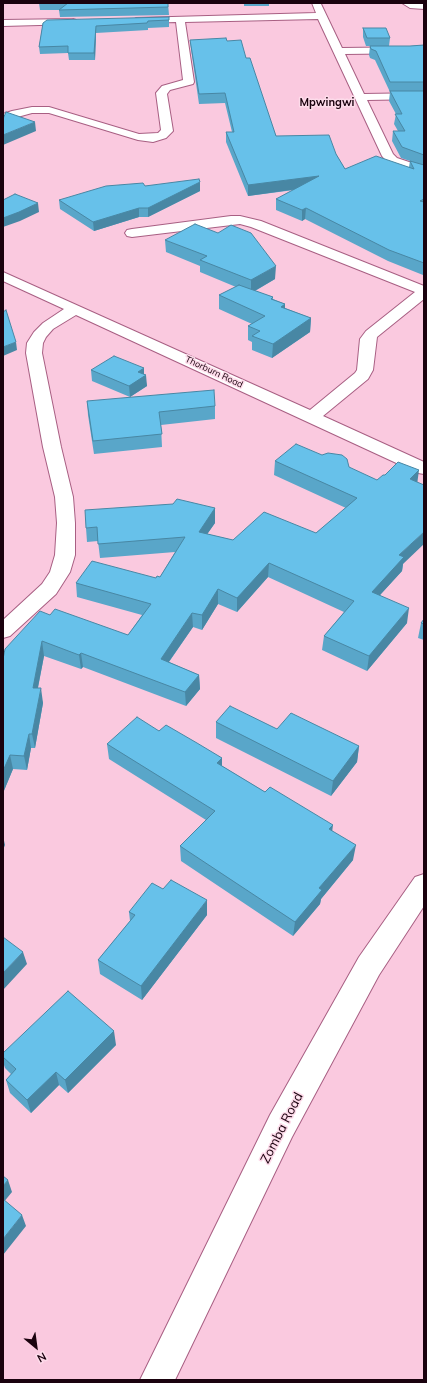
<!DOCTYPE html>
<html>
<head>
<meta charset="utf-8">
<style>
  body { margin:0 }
  #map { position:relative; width:427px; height:1383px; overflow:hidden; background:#fac9df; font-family:Mulish,sans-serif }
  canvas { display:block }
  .frame { position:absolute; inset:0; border:4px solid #1a020e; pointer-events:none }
  .north { position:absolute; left:16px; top:1327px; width:40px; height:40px; -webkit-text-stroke:3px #fddbea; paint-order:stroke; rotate:151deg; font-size:11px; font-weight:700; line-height:16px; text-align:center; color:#1a020e }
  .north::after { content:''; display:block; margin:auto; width:14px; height:18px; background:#1a020e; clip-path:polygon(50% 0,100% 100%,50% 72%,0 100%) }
</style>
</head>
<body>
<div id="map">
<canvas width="427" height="1383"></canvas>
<div class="frame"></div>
<div class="north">N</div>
</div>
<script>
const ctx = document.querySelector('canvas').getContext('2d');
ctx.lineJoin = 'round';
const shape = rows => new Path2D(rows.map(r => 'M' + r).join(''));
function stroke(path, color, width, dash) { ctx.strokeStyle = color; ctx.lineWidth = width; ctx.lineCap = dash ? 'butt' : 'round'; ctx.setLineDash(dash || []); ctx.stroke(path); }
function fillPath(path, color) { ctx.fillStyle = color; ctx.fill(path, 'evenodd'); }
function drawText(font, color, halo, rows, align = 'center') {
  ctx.font = font + ' Mulish,sans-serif'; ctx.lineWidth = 3; ctx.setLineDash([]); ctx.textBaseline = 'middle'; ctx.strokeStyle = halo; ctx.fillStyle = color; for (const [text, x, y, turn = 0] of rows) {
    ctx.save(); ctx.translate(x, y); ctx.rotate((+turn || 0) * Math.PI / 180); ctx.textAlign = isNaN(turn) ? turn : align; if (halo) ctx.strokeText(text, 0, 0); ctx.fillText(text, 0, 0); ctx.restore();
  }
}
const minor = shape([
  [312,3,321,4,342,48,424,47,424,53,345,54,364,94,424,93,424,99,367,100,393,154,397,158,424,167,424,175,389,164,382,156,318,19,185,22,194,82,193,84,170,90,167,94,173,131,166,138,153,142,138,140,49,113,32,113,3,121,3,114,12,111,32,107,49,107,139,134,158,133,161,130,156,93,162,86,183,80,176,22,139,23,136,22,134,20,136,18,316,13,312,3],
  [402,3,424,3,424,9,410,8,402,3],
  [73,19,76,20,78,22,76,24,3,26,3,20,73,19],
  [231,216,240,216,261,221,424,286,424,299,377,337,373,370,368,379,323,416,424,462,424,474,418,473,76,315,53,329,46,337,43,343,42,353,61,447,73,497,75,523,75,555,70,572,56,594,10,636,3,638,3,620,42,584,50,572,55,555,57,523,55,497,43,447,26,353,27,343,34,332,43,323,64,309,3,281,3,272,310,410,355,373,357,370,360,339,366,331,415,292,251,227,240,224,132,237,127,236,125,233,127,230,132,229,231,216]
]);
const highway = shape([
  [424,874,424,906,379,975,292,1137,175,1380,140,1380,270,1115,359,957,415,877,424,874]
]);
const wall = shape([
  [39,3,168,3,169,15,60,17,59,10,40,10],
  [237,3,269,3,269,6,244,6,244,4,237,4],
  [169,17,169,27,148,28,148,30,96,33,95,60,69,60,68,53,40,54,39,47,43,23],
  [363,28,390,38,389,46,410,46,424,45,424,274,423,275,388,261,305,219,302,221,276,210,276,199,294,190,248,196,226,142,226,132,232,132,225,103,199,104,191,49,190,40,227,41,246,58,276,136,336,154,345,169,409,167,410,161,416,163,401,158,392,141,393,131,398,131,394,124,396,114,389,101,390,92,375,60,370,58,369,55,370,46,366,46,363,37],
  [200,182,200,191,148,217,139,217,94,231,60,209,59,200,145,186],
  [165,240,275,279,255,291,273,297,273,299,285,304,285,308,311,318,310,332,272,358,252,350,252,342,248,340,248,326,252,324,219,309,219,295,236,287,200,272,200,266,166,252],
  [144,368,144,374,147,386,130,397,92,381,91,370],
  [87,401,215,406,215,419,161,425,162,447,94,454,88,415],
  [275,461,349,467,403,564,402,571,380,595,407,623,367,671,322,650,324,636,344,612,268,577,237,612,218,604,202,630,193,627,169,662,199,675,200,689,186,706,83,667,81,669,44,656,38,688,43,703,35,748,31,748,27,770,13,769,3,793,3,659,50,615,128,635,142,615,77,597,76,583,156,578,160,577,175,552,100,558,98,541,87,542,86,528,215,508,215,523,207,534,233,540,316,533,346,508,274,475],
  [424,619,424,640,418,638,421,623],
  [216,722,277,729,359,746,357,762,331,796,216,738],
  [159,731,222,758,222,766,265,792,332,831,353,860,321,899,320,904,293,936,181,861,180,846,206,820,109,759,107,744],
  [129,912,207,915,142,1000,100,974,98,960,130,921],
  [116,1045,68,1093,59,1085,31,1113,10,1093,6,1080,11,1074,5,1068,3,1062,3,1053]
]);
const shadedWall = shape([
  [96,26,96,33,95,60,94,53],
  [35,122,36,131,3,145,3,135],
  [319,176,319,186,248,196,248,185],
  [200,182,200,191,148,217,148,208],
  [38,203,39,212,20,221,3,227,3,218],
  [139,208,139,217,94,231,93,222],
  [306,208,305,219,302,221,302,210],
  [276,266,275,279,251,293,251,280],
  [285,304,285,318,281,307],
  [311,318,310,332,272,358,273,344],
  [16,342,17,350,3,356,3,347],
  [144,368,144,376,146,375,147,386,130,397,129,386,138,372],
  [419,470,417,485,410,479],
  [215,508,215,523,199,546,199,532],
  [424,532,424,544,403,564,402,571,370,606,372,592,399,555],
  [269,563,268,577,237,612,237,598],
  [218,589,218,604,202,630,202,615],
  [409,608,407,623,367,671,369,656],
  [192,613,193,627,161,673,161,659],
  [42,641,44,656,35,702,33,688],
  [81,653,83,667,81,669,79,655],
  [199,675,200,689,186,706,185,692],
  [41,688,43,703,35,748,32,734],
  [29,734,31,748,27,770,24,756],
  [359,746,357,762,331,796,333,781],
  [10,755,13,769,3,793,3,771],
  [222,758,222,773,217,763],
  [333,825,331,840,329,829],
  [3,836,5,845,3,850],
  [356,845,353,860,321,899,320,904,293,936,295,922,319,888],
  [207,900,207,915,142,1000,141,986],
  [23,952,27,964,3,990,3,973],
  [114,1031,116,1045,68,1093,65,1080],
  [56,1072,59,1085,31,1113,27,1100],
  [8,1180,12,1192,3,1203,3,1186],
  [22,1215,26,1226,3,1255,3,1239]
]);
const building = shape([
  [68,3,168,3,168,7,59,10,68,3],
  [169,17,169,20,148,21,147,23,96,26,94,53,68,53,68,46,39,47,43,23,47,20,169,17],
  [363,28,386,28,390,38,367,38,363,28],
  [226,38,227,41,241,40,246,58,250,58,276,136,329,135,336,154,345,169,376,156,414,169,410,161,424,165,424,199,420,201,424,202,424,263,389,250,306,208,302,210,276,199,319,176,248,185,226,132,234,132,225,93,199,94,190,40,226,38],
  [424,45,424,82,390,82,376,51,371,49,370,46,410,46,424,45],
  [390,91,424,91,424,155,402,147,393,131,405,131,395,114,402,114,390,91],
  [6,112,35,122,3,135,3,119,6,112],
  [199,179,200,182,148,208,139,208,93,222,59,200,106,186,143,183,145,186,199,179],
  [15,194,38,203,19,212,3,218,3,200,15,194],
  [195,224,218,233,231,225,251,233,276,266,251,280,200,260,207,256,165,240,195,224],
  [239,285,273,297,271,299,285,304,281,307,311,318,273,344,252,336,260,331,248,326,265,316,219,295,239,285],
  [6,310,16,342,3,347,3,312,6,310],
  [114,356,144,368,138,372,146,375,129,386,91,370,114,356],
  [214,390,215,406,159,412,162,434,93,441,87,401,214,390],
  [296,444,322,455,328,453,342,455,347,459,349,467,377,480,383,475,385,475,398,462,419,470,410,479,424,485,424,532,399,555,404,557,372,592,409,608,369,656,324,636,354,601,269,563,237,598,218,589,202,615,192,613,161,659,199,675,185,692,81,653,79,655,42,641,33,688,41,688,32,734,29,734,24,756,10,755,3,771,3,659,5,649,40,611,50,615,55,609,128,635,151,604,76,583,92,561,156,578,157,576,160,577,185,537,98,544,97,527,86,528,85,510,173,504,177,499,215,508,199,532,233,540,264,512,316,533,357,498,275,461,296,444],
  [424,619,424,624,421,623,424,619],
  [230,706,277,729,291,713,359,746,333,781,216,722,230,706],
  [137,717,159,731,166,725,197,743,222,758,217,763,265,792,270,787,333,825,329,829,356,845,319,888,322,890,295,922,180,846,215,811,107,744,137,717],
  [171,880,207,900,141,986,98,960,135,915,129,912,152,883,163,889,171,880],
  [3,937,23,952,3,973,3,937],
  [68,991,114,1031,65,1080,56,1072,27,1100,6,1080,16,1069,3,1057,3,1053,68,991],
  [3,1176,8,1180,3,1186,3,1176],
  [3,1199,22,1215,3,1239,3,1199]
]);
const farStreetnames = [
  ["Thorburn Road",214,372,25]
];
const farQuarternames = [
  ["Mpwingwi",327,103]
];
const nearStreetnames = [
  ["Zomba Road",282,1128,-63]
];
stroke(minor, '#a85f83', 2);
stroke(highway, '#a85f83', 2);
fillPath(minor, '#fff');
fillPath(highway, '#fff');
fillPath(wall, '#59a6c9');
fillPath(shadedWall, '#4887a4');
fillPath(building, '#67c1ea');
stroke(building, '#4887a4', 1);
drawText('9px', '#1a020e', '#fddbea', farStreetnames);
drawText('bold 11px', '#1a020e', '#fddbea', farQuarternames);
drawText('13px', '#1a020e', '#fddbea', nearStreetnames);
</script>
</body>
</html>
